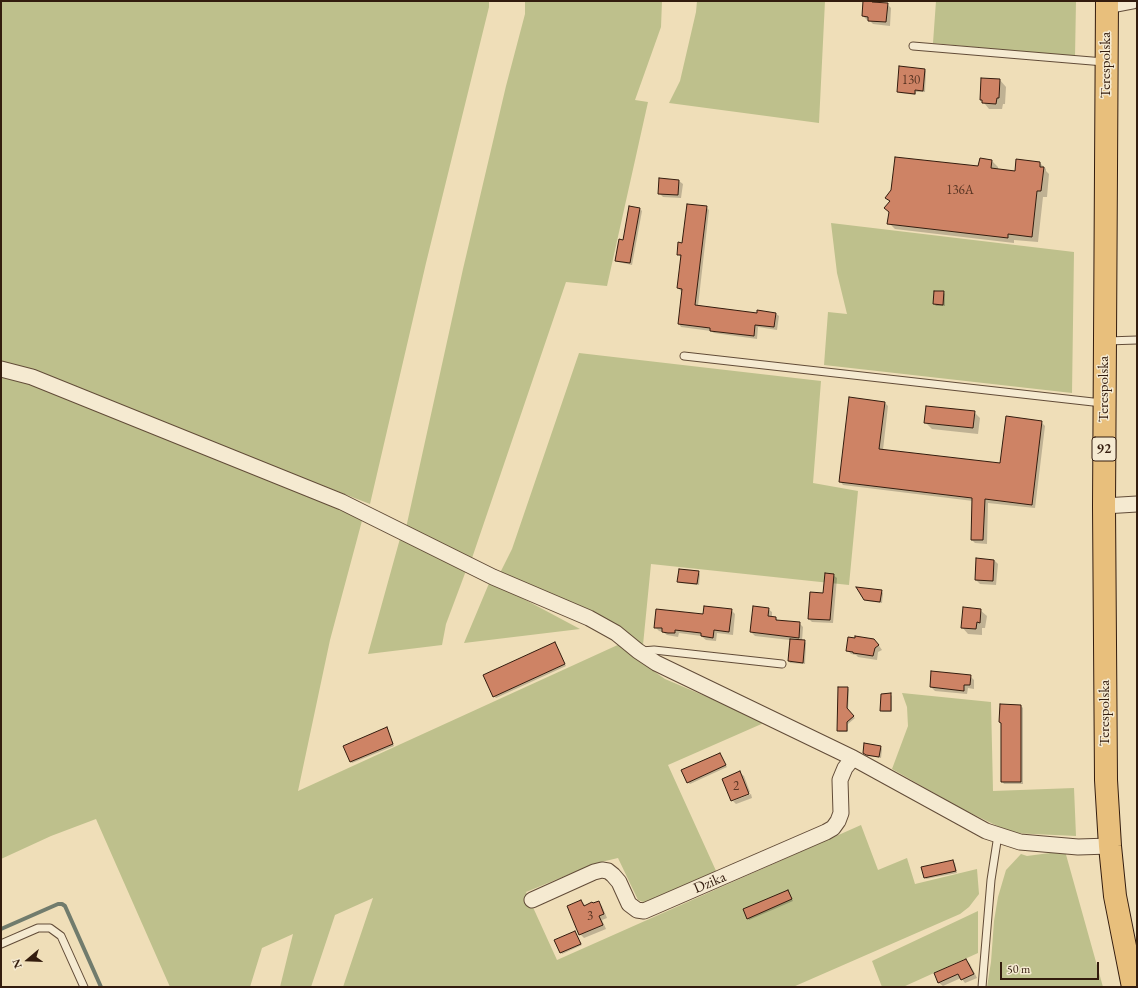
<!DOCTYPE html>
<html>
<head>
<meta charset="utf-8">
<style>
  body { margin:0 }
  #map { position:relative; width:1138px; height:988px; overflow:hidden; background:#efdeb8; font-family:"EB Garamond",serif }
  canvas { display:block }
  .frame { position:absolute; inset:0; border:2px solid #331c0e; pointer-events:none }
  .north { position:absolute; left:8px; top:940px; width:40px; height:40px; -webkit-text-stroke:3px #f5ead1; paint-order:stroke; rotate:251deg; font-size:11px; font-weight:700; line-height:16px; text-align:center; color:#331c0e }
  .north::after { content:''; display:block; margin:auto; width:14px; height:18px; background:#331c0e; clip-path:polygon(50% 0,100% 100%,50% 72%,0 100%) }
  .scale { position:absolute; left:1000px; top:962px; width:99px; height:18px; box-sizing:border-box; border:2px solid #331c0e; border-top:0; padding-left:5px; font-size:12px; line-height:14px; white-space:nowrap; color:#331c0e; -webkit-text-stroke:3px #f5ead1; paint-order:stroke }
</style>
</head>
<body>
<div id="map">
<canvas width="1138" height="988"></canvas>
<div class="frame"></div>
<div class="north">N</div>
<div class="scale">50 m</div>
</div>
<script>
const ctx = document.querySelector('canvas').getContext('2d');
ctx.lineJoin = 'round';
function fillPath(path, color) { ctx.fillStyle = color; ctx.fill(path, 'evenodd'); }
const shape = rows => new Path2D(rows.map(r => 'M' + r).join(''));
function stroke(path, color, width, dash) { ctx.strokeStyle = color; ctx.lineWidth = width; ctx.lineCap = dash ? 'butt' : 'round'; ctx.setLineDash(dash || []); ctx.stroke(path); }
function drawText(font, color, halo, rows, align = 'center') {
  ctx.font = font + ' "EB Garamond",serif'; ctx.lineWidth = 3; ctx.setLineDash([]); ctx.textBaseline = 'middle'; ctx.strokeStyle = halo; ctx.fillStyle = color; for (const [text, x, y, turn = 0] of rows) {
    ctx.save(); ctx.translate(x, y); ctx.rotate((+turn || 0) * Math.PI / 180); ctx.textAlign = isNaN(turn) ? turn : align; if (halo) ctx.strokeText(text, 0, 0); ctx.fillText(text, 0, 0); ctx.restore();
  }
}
const green = shape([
  [1,1,489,1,489,7,426,263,370,504,20,368,1,363],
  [525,1,662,1,661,27,635,100,648,102,607,286,566,282,471,561,406,528,463,269,506,86,525,14],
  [697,1,825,1,819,123,669,103,680,81,696,12],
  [936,1,1076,1,1075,57,933,43],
  [831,223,1074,252,1072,393,824,365,828,312,847,314,837,273],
  [579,353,821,381,813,483,858,491,849,585,651,564,643,645,623,633,500,573,512,549],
  [1,374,9,375,288,487,313,499,363,517,330,640,298,791,622,643,655,672,665,679,766,722,668,765,717,873,646,903,638,900,618,858,597,863,526,892,557,960,861,825,878,870,907,858,915,884,977,869,979,894,969,907,960,914,793,987,343,987,373,898,335,915,311,987,280,987,293,934,262,948,250,987,170,987,96,819,51,836,1,859],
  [401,535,467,568,446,624,442,645,368,654],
  [490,581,580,629,464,643],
  [902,693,991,702,993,791,1074,788,1076,836,1012,833,962,809,892,769,908,726,907,707],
  [1065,851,1103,987,987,987,991,962,994,921,998,897,1006,870,1021,854,1027,856],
  [978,911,978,953,903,987,882,987,872,961]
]);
const shadow = shape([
  [864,1,876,1,876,3,887,4,891,8,890,26,873,24,869,20,867,20,863,16],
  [925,70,926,71,925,92,916,92,916,95,900,93,898,92],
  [1000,80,1006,87,1005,104,1003,104,1002,109,989,109,981,99],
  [992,161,998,167,998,170,1016,172,1040,163,1046,169,1046,171,1049,174,1047,197,1043,197,1038,242,1014,240,1014,243,895,229,889,223],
  [660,180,679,181,683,184,681,198,663,197,659,193],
  [630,207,640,209,642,211,632,265,618,262,616,261,624,241],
  [706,207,709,210,698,306,758,314,776,314,779,316,777,330,758,327,757,339,714,333,711,331,681,327,679,324,683,291,681,291,678,288,681,257,678,254],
  [943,292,945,294,945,306,936,306,934,304],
  [885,403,888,406,883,450,1001,465,1041,422,1045,426,1035,508,988,503,987,544,975,543,972,540,973,501,843,485,840,481],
  [974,412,980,418,978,434,932,429,925,422],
  [977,559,994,560,998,564,996,585,980,584,976,580],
  [698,572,700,574,699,585,680,583,678,582],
  [833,575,837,578,833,623,812,622,809,619],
  [881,591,883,593,882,603,867,601,865,599],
  [768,609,772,612,772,617,775,618,779,621,799,623,803,627,802,641,804,641,806,643,805,664,790,663,789,661,790,640,755,636,751,632],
  [731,610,735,614,733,635,717,633,716,641,706,640,701,636,679,633,678,637,667,635,663,632,659,631,655,627],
  [980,610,987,616,985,628,982,628,982,635,968,634,962,627],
  [555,643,566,666,496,698,494,696],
  [878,644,882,650,878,652,877,660,858,657,856,655,851,654,847,650],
  [970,676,974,680,974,689,968,688,967,694,935,691,931,687],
  [847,688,849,689,848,711,855,718,848,724,848,732,839,732,838,730],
  [890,694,892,696,892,712,883,712,881,711],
  [1001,705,1021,706,1023,708,1023,784,1004,784,1002,781],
  [388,730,394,746,352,763,351,762,344,746],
  [881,747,882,749,881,758,869,756,866,755],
  [720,755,727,767,690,784,688,782],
  [740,773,744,776,750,792,732,799,732,801,732,800],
  [751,794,752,798,736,804,733,801],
  [953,861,955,863,957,873,926,879,925,877],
  [788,891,793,901,749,920,748,918],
  [581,901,586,906,598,902,602,906,607,918,602,920,606,929,584,938,580,934],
  [576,934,582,945,562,954,555,941],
  [966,960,970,964,977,978,965,983,961,978,943,986,939,983,935,974]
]);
const stream = shape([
  [1,929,58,904,62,904,65,906,101,987]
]);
const building = shape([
  [863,1,873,1,872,2,888,3,886,22,868,21,868,17,862,16,863,1],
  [899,66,925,69,923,91,915,90,915,94,897,92,899,66],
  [981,78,1000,79,999,98,997,98,996,104,982,103,982,100,980,100,981,78],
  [895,157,978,166,980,158,992,160,991,168,1015,171,1016,159,1040,162,1040,167,1044,167,1041,191,1037,191,1032,237,1008,234,1008,238,887,224,889,212,884,208,890,201,885,198,891,190,895,157],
  [659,178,679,180,678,195,658,194,659,178],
  [687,204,707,206,695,305,757,313,757,310,776,313,774,327,755,325,754,336,710,331,710,328,678,324,682,289,677,288,681,255,677,255,678,242,682,243,687,204],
  [629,206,640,208,630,263,615,261,619,239,623,240,629,206],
  [934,291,944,291,943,305,933,304,934,291],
  [849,397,885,402,879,449,1000,463,1006,416,1042,421,1032,505,985,499,983,540,971,540,972,498,839,482,849,397],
  [926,406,975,411,973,428,924,423,926,406],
  [976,558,994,560,993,581,975,580,976,558],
  [679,569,699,571,697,584,677,582,679,569],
  [825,573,834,574,830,620,808,619,810,592,823,593,825,573],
  [856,587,882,590,880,602,864,600,856,587],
  [704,606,732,609,729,632,714,630,713,638,701,636,701,633,675,630,675,633,668,633,662,632,662,628,654,628,656,609,703,614,704,606],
  [753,606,769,608,768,616,776,617,776,620,800,622,799,638,750,632,753,606],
  [963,607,981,609,980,623,977,622,976,629,961,628,963,607],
  [855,636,874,639,879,645,875,648,873,656,853,653,853,652,846,651,848,637,855,638,855,636],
  [790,639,805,640,803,663,788,661,790,639],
  [555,642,565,664,493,697,483,675,555,642],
  [931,671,971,675,970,685,964,685,964,691,930,687,931,671],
  [838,687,848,687,847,708,854,716,847,722,847,731,837,731,838,687],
  [891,693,891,711,880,711,881,694,891,693],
  [1000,704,1021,705,1021,782,1001,782,1001,723,999,722,1000,704],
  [387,727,393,744,350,762,343,746,387,727],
  [864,743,881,746,879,757,866,755,863,753,864,743],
  [720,753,726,765,687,783,681,770,720,753],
  [740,771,749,794,731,801,722,779,740,771],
  [953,860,956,871,924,878,921,867,953,860],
  [788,890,792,899,747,919,743,909,788,890],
  [581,900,584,906,592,902,593,903,599,901,604,914,599,916,603,925,579,935,567,906,581,900],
  [575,931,581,944,560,953,554,940,575,931],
  [966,959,974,974,961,980,958,974,938,983,934,973,966,959]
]);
const service = shape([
  [913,46,1104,62],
  [1107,341,1137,340],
  [684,356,1102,403],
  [642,651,654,650,782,664],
  [1,944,38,928,50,928,61,936,84,987],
  [982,987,991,880,998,835]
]);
const minor = shape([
  [1107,6,1133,1],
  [1,369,32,377,342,502,493,577,589,618,616,633,638,651,656,663,853,758,986,831,1020,842,1078,847,1110,846],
  [1104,506,1137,504],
  [532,900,594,872,602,870,608,871,613,875,619,882,629,904,637,910,644,911,826,832,833,828,838,821,841,813,840,780,845,768,853,758]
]);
const primary = shape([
  [1107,1,1104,506,1106,780,1110,846,1115,896,1133,987]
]);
const numberNames = [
  ["130",911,80],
  ["136A",960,190],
  ["2",736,786],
  ["3",590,916]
];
const shields = [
  [1104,449,24]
];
const shieldNames = [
  ["92",1104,449]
];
const streetNames = [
  ["Terespolska",1106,65,-90],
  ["Terespolska",1104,389,-90],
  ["Terespolska",1105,713,-90],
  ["Dzika",710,883,-23]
];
fillPath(green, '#bec08c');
fillPath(shadow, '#0003');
stroke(stream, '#717c6d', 4);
fillPath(building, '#ce8365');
stroke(building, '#331c0e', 1);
stroke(service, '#624c38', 9);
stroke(minor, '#624c38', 17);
stroke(primary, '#331c0e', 24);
stroke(service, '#f5ead1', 7);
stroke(minor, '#f5ead1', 15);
stroke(primary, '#e8bf7c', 22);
drawText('13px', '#5a3624', null, numberNames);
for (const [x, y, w] of shields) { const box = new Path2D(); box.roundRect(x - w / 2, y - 12, w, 24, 3); ctx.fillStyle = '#f5ead1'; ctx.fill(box); stroke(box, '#331c0e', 1); }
drawText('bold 14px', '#331c0e', null, shieldNames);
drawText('15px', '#331c0e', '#f5ead1', streetNames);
</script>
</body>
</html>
